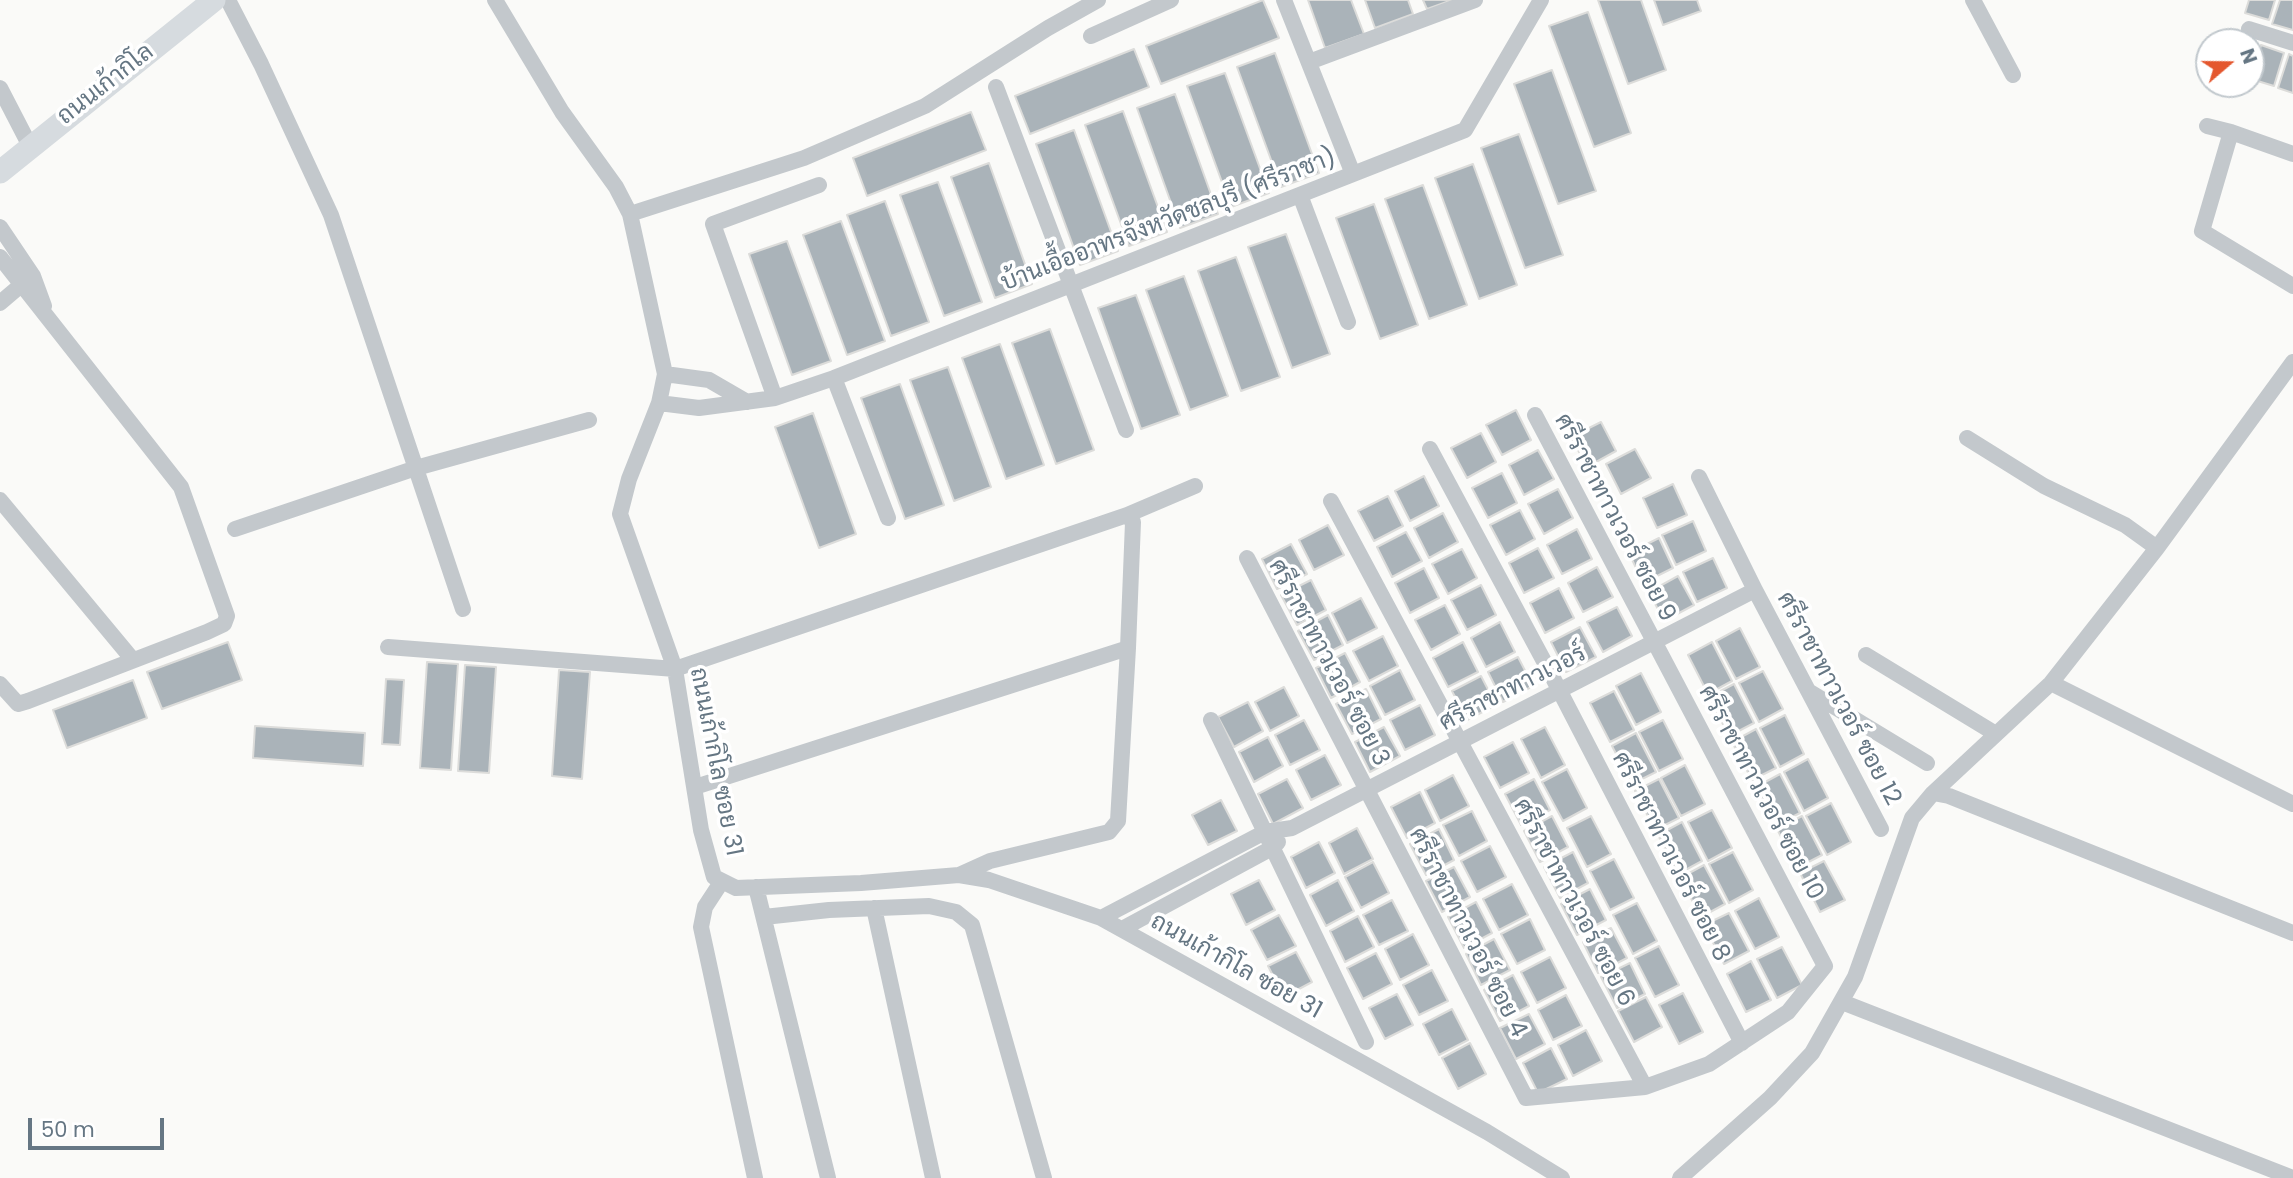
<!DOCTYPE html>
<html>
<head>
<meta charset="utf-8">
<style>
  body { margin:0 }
  #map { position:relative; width:2293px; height:1178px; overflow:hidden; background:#fafaf8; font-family:Poppins,sans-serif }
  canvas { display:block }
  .north { position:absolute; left:2195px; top:28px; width:70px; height:70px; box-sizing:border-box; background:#fff; border:2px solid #c1c8cd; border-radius:50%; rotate:70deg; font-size:19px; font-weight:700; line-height:28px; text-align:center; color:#657683 }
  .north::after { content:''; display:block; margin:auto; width:24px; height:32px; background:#e4572e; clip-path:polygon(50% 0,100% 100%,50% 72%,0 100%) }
  .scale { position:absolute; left:28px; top:1118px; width:136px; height:32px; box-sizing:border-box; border:4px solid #657683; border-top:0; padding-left:9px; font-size:21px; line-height:24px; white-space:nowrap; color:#657683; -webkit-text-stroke:5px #fff; paint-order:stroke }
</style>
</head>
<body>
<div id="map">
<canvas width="2293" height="1178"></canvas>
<div class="north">N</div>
<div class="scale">50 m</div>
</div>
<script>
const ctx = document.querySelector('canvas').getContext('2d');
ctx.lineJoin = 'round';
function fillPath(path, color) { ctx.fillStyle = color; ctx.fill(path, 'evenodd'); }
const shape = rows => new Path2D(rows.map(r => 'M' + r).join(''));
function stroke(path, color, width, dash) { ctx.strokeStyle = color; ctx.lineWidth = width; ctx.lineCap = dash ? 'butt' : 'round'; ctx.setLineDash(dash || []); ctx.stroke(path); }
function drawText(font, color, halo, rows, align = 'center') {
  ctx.font = font + ' Poppins,Sarabun,sans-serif'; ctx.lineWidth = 7; ctx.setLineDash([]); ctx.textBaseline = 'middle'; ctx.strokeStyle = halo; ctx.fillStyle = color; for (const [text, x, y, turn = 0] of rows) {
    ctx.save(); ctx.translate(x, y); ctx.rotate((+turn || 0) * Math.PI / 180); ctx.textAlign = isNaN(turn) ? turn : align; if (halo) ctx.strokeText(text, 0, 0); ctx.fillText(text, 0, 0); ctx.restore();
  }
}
const building = shape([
  [1263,0,1279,38,1161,84,1146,46,1263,0],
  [1308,0,1351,0,1364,34,1325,48,1308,0],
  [1365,0,1408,0,1413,14,1375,28,1365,0],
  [1423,0,1452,0,1427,9,1423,0],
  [1598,0,1641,0,1666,70,1628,84,1598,0],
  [1654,0,1697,0,1701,11,1663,25,1654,0],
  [2249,0,2275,0,2269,20,2245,13,2249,0],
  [2280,0,2293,0,2293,30,2272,24,2280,0],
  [1588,12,1631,133,1594,147,1549,26,1588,12],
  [2234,36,2257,43,2251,63,2251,42,2232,42,2234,36],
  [2261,45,2284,53,2274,86,2251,79,2261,45],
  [1134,49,1149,87,1030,134,1015,96,1134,49],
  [1275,53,1319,173,1281,187,1237,67,1275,53],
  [2289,54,2293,56,2293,93,2278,88,2289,54],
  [1552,70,1596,191,1558,204,1514,84,1552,70],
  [1225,73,1269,193,1231,207,1187,86,1225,73],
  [1175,94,1218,214,1180,228,1137,108,1175,94],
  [1123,111,1167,232,1129,246,1085,125,1123,111],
  [971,112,986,150,867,196,853,158,971,112],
  [1074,130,1118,251,1080,265,1036,144,1074,130],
  [1519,134,1563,255,1525,268,1481,148,1519,134],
  [989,163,1032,284,995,298,951,177,989,163],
  [1473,164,1517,285,1479,299,1435,178,1473,164],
  [938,182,982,302,944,316,900,195,938,182],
  [1423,185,1467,305,1429,319,1385,199,1423,185],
  [885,201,929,322,891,336,847,215,885,201],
  [1374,204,1418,325,1380,339,1336,218,1374,204],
  [841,221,885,341,847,355,803,235,841,221],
  [1286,234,1330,354,1292,368,1248,247,1286,234],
  [787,241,831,361,792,375,749,254,787,241],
  [1236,257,1280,377,1241,391,1198,271,1236,257],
  [1184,276,1228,396,1190,410,1146,290,1184,276],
  [1136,295,1180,415,1141,429,1098,308,1136,295],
  [1050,329,1094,450,1056,464,1012,343,1050,329],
  [1000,344,1044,465,1006,479,962,358,1000,344],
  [948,367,991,487,954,501,910,380,948,367],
  [900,384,944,505,905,519,861,398,900,384],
  [1516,410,1531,440,1502,455,1486,425,1516,410],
  [813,413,856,534,819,548,775,427,813,413],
  [1601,422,1616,451,1587,467,1571,437,1601,422],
  [1481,433,1496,462,1467,478,1451,448,1481,433],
  [1635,449,1651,478,1621,494,1606,464,1635,449],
  [1538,450,1554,479,1524,495,1509,465,1538,450],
  [1502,473,1517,503,1488,518,1472,488,1502,473],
  [1424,476,1439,506,1410,521,1395,491,1424,476],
  [1673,484,1687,515,1657,528,1643,498,1673,484],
  [1558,489,1573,518,1544,534,1528,504,1558,489],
  [1388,496,1403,526,1374,541,1358,511,1388,496],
  [1520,510,1535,539,1506,555,1490,525,1520,510],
  [1443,513,1458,542,1429,558,1414,528,1443,513],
  [1693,521,1706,551,1676,565,1662,535,1693,521],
  [1328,525,1344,555,1314,570,1299,540,1328,525],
  [1577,529,1592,559,1562,574,1547,545,1577,529],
  [1406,532,1422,561,1392,577,1377,547,1406,532],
  [1659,538,1673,568,1643,583,1629,553,1659,538],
  [1291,544,1307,574,1277,589,1262,559,1291,544],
  [1538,548,1554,578,1524,593,1509,563,1538,548],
  [1462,549,1477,578,1448,594,1432,564,1462,549],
  [1713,558,1727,588,1697,602,1683,572,1713,558],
  [1597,567,1613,597,1583,612,1568,583,1597,567],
  [1424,568,1439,598,1410,613,1395,583,1424,568],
  [1678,576,1694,605,1664,621,1649,592,1678,576],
  [1311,580,1326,610,1297,625,1281,595,1311,580],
  [1481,585,1496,615,1467,630,1451,600,1481,585],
  [1559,588,1574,618,1545,633,1530,603,1559,588],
  [1361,598,1377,628,1347,643,1332,613,1361,598],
  [1445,605,1460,634,1431,650,1415,620,1445,605],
  [1617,607,1632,636,1603,652,1587,622,1617,607],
  [1328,615,1343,645,1314,660,1298,631,1328,615],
  [1500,622,1515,652,1486,667,1471,638,1500,622],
  [1580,627,1596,657,1566,672,1551,642,1580,627],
  [1740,628,1760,667,1736,679,1716,641,1740,628],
  [1383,636,1398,666,1369,681,1353,651,1383,636],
  [228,642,242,680,162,709,147,672,228,642],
  [1463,642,1478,672,1448,687,1433,658,1463,642],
  [1712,642,1732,681,1708,694,1688,655,1712,642],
  [1345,653,1360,682,1331,698,1316,668,1345,653],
  [1518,657,1533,686,1503,702,1488,672,1518,657],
  [427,662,458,664,451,770,420,768,427,662],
  [465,665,496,667,489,773,458,771,465,665],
  [559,670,590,672,582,779,552,776,559,670],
  [1400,670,1415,700,1385,715,1370,686,1400,670],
  [1763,671,1783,709,1759,722,1739,683,1763,671],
  [1641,673,1661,712,1636,725,1616,686,1641,673],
  [1481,676,1496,705,1467,720,1452,691,1481,676],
  [386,679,404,680,400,745,382,744,386,679],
  [133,680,147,718,67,748,53,710,133,680],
  [1734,684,1754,723,1729,736,1709,697,1734,684],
  [1284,687,1299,716,1270,731,1255,702,1284,687],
  [1366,689,1381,719,1352,734,1336,704,1366,689],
  [1614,691,1634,730,1610,742,1590,703,1614,691],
  [1248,702,1263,731,1234,747,1218,717,1248,702],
  [1420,705,1435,735,1405,750,1390,720,1420,705],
  [1785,715,1804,754,1780,767,1760,728,1785,715],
  [1304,720,1320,750,1290,765,1275,735,1304,720],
  [1663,720,1683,759,1659,771,1639,732,1663,720],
  [255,726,365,733,363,766,253,758,255,726],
  [1384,727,1400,756,1370,772,1355,742,1384,727],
  [1545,727,1565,765,1541,778,1521,739,1545,727],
  [1756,729,1776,768,1752,780,1732,742,1756,729],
  [1636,733,1656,772,1632,784,1612,746,1636,733],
  [1268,737,1283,766,1254,782,1239,752,1268,737],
  [1513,742,1529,773,1500,788,1484,757,1513,742],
  [1325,755,1341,785,1311,800,1296,770,1325,755],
  [1808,759,1828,798,1804,811,1784,772,1808,759],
  [1685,765,1705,804,1681,816,1661,778,1685,765],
  [1567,769,1587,808,1563,821,1542,782,1567,769],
  [1780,774,1800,813,1776,825,1756,787,1780,774],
  [1453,775,1469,806,1440,821,1425,790,1453,775],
  [1287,779,1303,808,1273,824,1258,794,1287,779],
  [1534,779,1550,810,1521,825,1505,794,1534,779],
  [1659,779,1679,818,1655,830,1635,791,1659,779],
  [1420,792,1435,823,1407,838,1391,807,1420,792],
  [1221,800,1237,831,1208,845,1192,815,1221,800],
  [1831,803,1851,842,1827,855,1806,816,1831,803],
  [1712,810,1732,848,1708,861,1688,822,1712,810],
  [1472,811,1487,841,1459,856,1443,825,1472,811],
  [1552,816,1568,847,1540,862,1524,831,1552,816],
  [1591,816,1611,854,1587,867,1567,828,1591,816],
  [1802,816,1822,855,1797,868,1777,829,1802,816],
  [1682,822,1702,861,1678,874,1658,835,1682,822],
  [1357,828,1373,859,1344,874,1329,843,1357,828],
  [1439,829,1454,860,1426,875,1410,844,1439,829],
  [1319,842,1335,873,1306,888,1291,857,1319,842],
  [1490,846,1506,877,1477,892,1461,861,1490,846],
  [1573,852,1588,883,1560,898,1544,867,1573,852],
  [1733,852,1753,890,1729,903,1709,864,1733,852],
  [1614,859,1634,898,1610,910,1590,871,1614,859],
  [1824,861,1845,900,1820,912,1800,873,1824,861],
  [1373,862,1389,893,1361,908,1345,877,1373,862],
  [1704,865,1725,904,1701,917,1680,878,1704,865],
  [1454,867,1470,897,1442,912,1426,881,1454,867],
  [1259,880,1275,910,1246,925,1231,894,1259,880],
  [1338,880,1354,911,1326,926,1310,895,1338,880],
  [1512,884,1528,915,1499,930,1483,899,1512,884],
  [1590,889,1606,920,1577,935,1561,904,1590,889],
  [1759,898,1779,937,1755,949,1735,911,1759,898],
  [1392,900,1408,931,1379,945,1363,915,1392,900],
  [1476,902,1492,933,1464,948,1448,917,1476,902],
  [1637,903,1657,941,1633,954,1613,915,1637,903],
  [1729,913,1749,951,1724,964,1704,925,1729,913],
  [1279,915,1296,946,1267,960,1251,930,1279,915],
  [1358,916,1374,947,1345,962,1330,931,1358,916],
  [1530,919,1545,950,1517,964,1501,934,1530,919],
  [1611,928,1627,958,1598,973,1583,942,1611,928],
  [1413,934,1429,965,1400,980,1385,949,1413,934],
  [1494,939,1510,970,1481,985,1466,954,1494,939],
  [1659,946,1679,985,1655,997,1635,958,1659,946],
  [1782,947,1802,985,1777,998,1757,959,1782,947],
  [1296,952,1312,982,1284,997,1268,966,1296,952],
  [1376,953,1392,984,1363,999,1347,968,1376,953],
  [1550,957,1566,988,1537,1003,1521,972,1550,957],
  [1751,961,1771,1000,1746,1012,1727,974,1751,961],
  [1630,963,1645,994,1617,1008,1601,977,1630,963],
  [1432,970,1448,1001,1419,1015,1403,985,1432,970],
  [1513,975,1529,1006,1500,1021,1484,990,1513,975],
  [1683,993,1703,1032,1679,1044,1659,1005,1683,993],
  [1397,994,1413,1025,1385,1039,1369,1008,1397,994],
  [1566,995,1582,1026,1553,1040,1538,1010,1566,995],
  [1646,997,1662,1027,1634,1042,1618,1011,1646,997],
  [1452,1009,1468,1040,1439,1055,1423,1024,1452,1009],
  [1529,1014,1545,1044,1516,1059,1500,1028,1529,1014],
  [1586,1030,1602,1061,1573,1076,1558,1045,1586,1030],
  [1470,1043,1486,1074,1458,1089,1442,1058,1470,1043],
  [1551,1048,1567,1079,1538,1093,1523,1063,1551,1048]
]);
const minor = shape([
  [228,0,261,64,331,215,463,609],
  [495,0,562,112,616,187,630,214,665,374,659,403,629,479,620,514,675,669,701,830,714,877,736,888,861,883,959,875,989,880,1101,918,1487,1132,1562,1178],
  [1284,0,1353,174],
  [1973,0,2013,75],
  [2249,29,2293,43],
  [1091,36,1171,0],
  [1309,62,1475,0],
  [996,87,1126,430],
  [0,88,30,146],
  [2207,126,2231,132,2293,154],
  [2231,132,2202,231,2293,286],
  [1300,195,1348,322],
  [630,214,804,158,925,106,1048,28,1098,0],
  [0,227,33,276,44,306],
  [0,257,181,487,227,616,224,624,207,632,28,701,18,704,0,684],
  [0,303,27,280],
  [665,374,709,380,747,402],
  [834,378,888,518],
  [775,398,713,224,819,185],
  [659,403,699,408,775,398,834,378,1465,130,1541,0],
  [1967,438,2044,486,2125,525,2157,548],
  [1430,449,1553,678,1742,1043],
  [1699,477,1755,590,1881,829],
  [0,500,133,660],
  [1331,501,1645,1087],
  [235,529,416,468,589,420],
  [1247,558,1526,1098,1645,1087,1709,1064,1788,1012,1825,966,1535,415],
  [388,647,675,669,1127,515,1195,486],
  [1866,655,1996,734],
  [2051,683,2293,804],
  [1810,692,1927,763],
  [1211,720,1366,1042],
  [695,787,1128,648],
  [1933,793,1949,796,2293,933],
  [959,875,990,861,1109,832,1118,821,1128,648,1133,522,1127,515],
  [722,881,705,907,701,927,755,1178],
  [756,887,828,1178],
  [874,908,933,1178],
  [764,917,829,910,929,906,956,912,972,925,1044,1178],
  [1101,918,1265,832,1292,828,1755,590],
  [1122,929,1272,848,1278,842],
  [1842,1002,2293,1178],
  [1680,1178,1770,1098,1812,1053,1855,977,1912,818,1933,793,2051,683,2157,548,2293,362]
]);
const secondary = shape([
  [0,172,214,0]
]);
const streetNames = [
  ["ถนนเก้ากิโล",106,85,-38],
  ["บ้านเอื้ออาทรจังหวัดชลบุรี (ศรีราชา)",1169,221,-21],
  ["ศรีราชาทาวเวอร์ ซอย 9",1614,518,62],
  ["ศรีราชาทาวเวอร์ ซอย 3",1328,663,62],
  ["ศรีราชาทาวเวอร์",1513,689,-27],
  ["ศรีราชาทาวเวอร์ ซอย 12",1838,699,62],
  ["ถนนเก้ากิโล ซอย 31",715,762,79],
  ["ศรีราชาทาวเวอร์ ซอย 10",1760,793,62],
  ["ศรีราชาทาวเวอร์ ซอย 8",1670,857,63],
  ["ศรีราชาทาวเวอร์ ซอย 6",1573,903,62],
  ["ศรีราชาทาวเวอร์ ซอย 4",1467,933,63],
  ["ถนนเก้ากิโล ซอย 31",1236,967,29]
];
fillPath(building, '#aab3b9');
stroke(building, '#dcdcda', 2);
stroke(minor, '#c3c8cc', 16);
stroke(secondary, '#d6dbdf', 23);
drawText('24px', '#657683', '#fff', streetNames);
</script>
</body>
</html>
